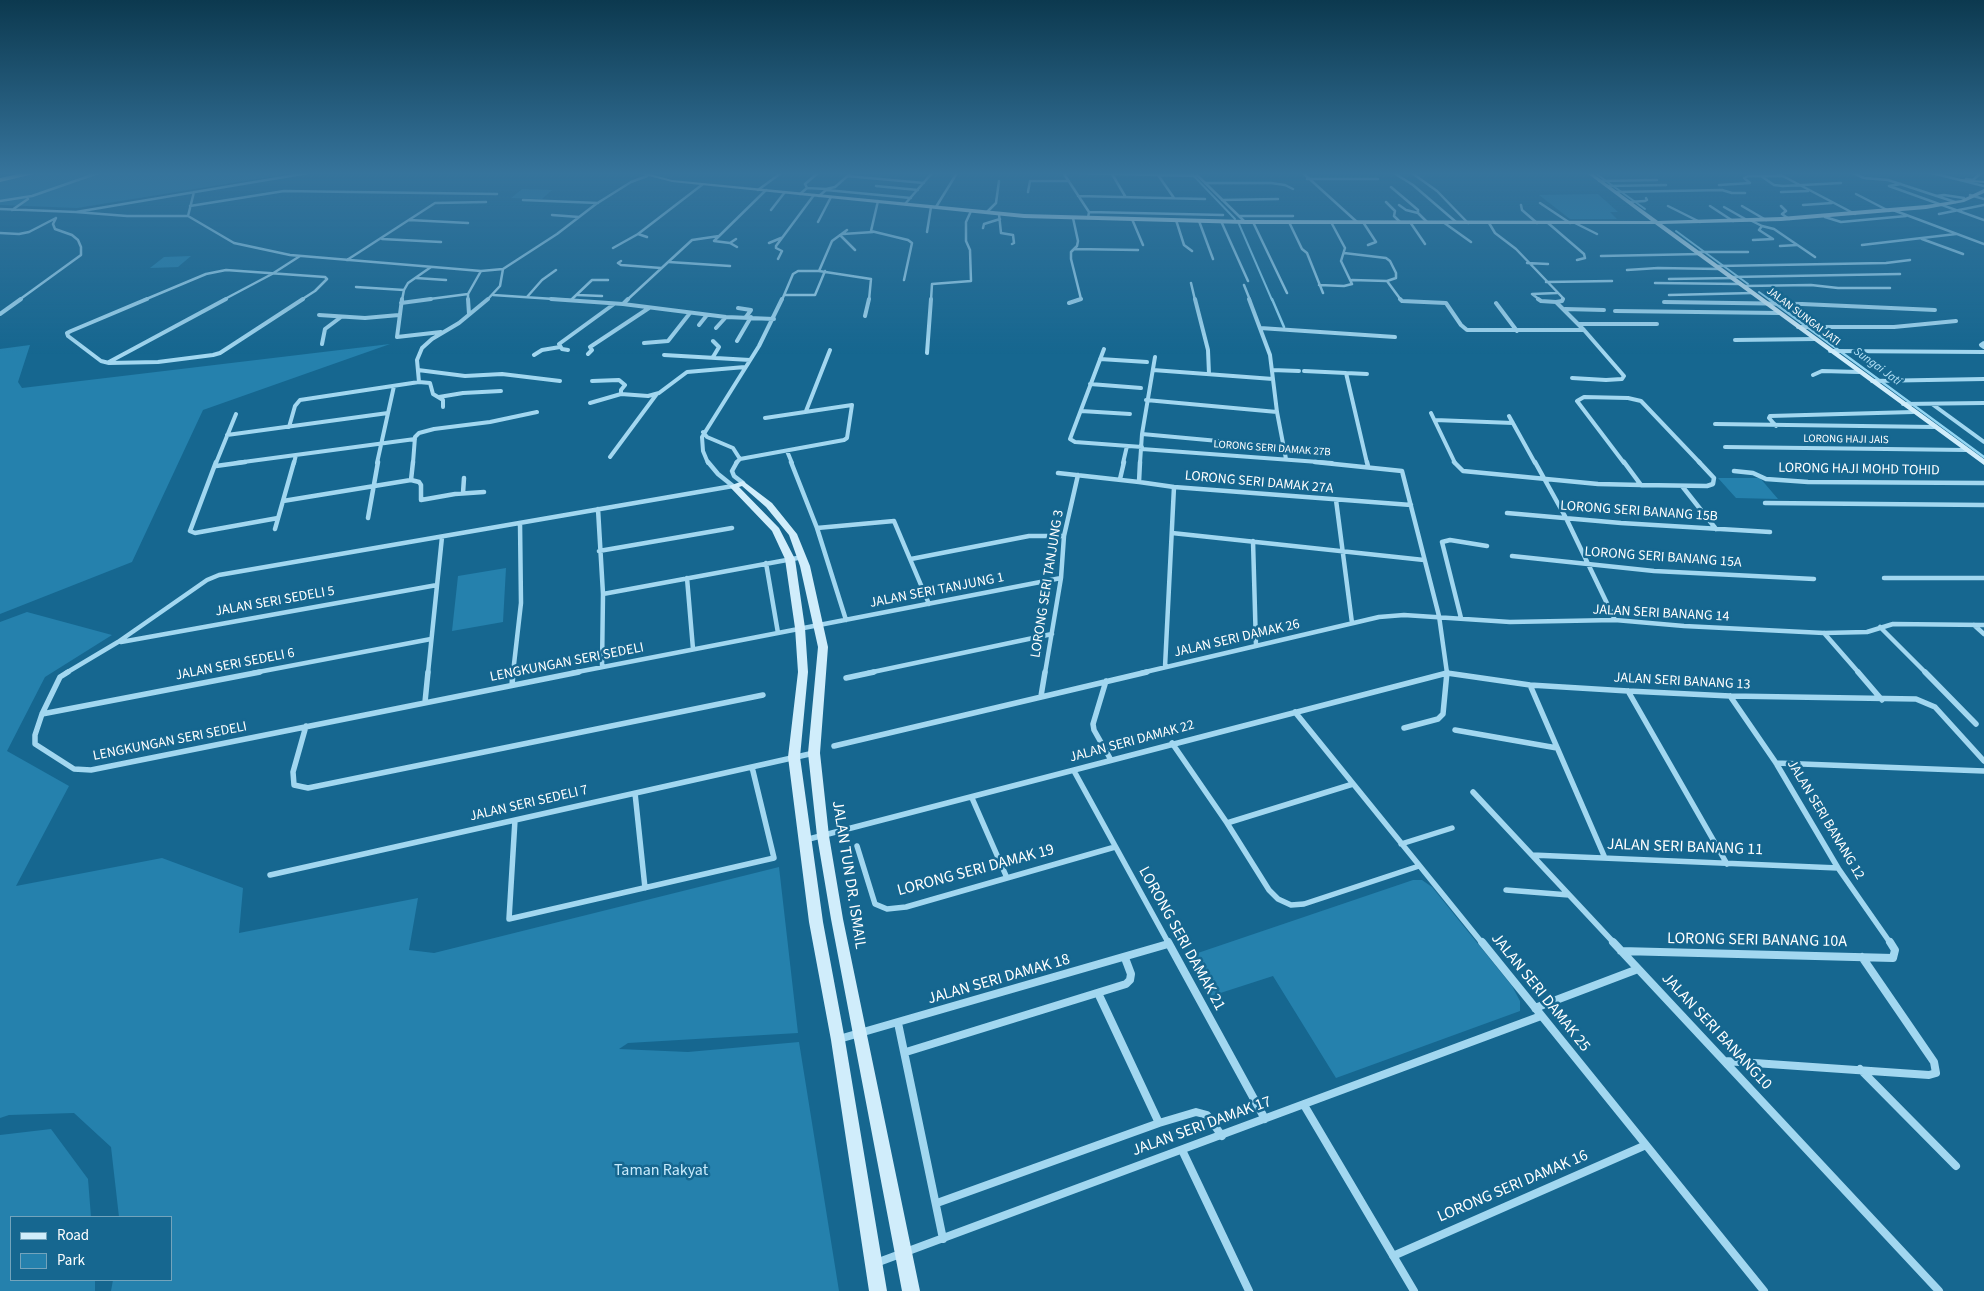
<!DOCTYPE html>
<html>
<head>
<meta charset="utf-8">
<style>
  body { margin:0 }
  #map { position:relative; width:1984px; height:1291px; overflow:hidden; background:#166790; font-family:"Source Sans 3",sans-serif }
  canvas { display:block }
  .legend { position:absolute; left:10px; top:1216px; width:162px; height:65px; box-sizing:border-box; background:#166790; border:1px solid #73a4bc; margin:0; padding:6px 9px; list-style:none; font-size:15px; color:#fff }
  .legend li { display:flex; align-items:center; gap:10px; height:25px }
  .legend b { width:25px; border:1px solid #73a4bc }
</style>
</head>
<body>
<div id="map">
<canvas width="1984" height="1291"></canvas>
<ul class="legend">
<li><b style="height:6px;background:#d0edfb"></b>Road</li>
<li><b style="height:14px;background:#2581ad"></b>Park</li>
</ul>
</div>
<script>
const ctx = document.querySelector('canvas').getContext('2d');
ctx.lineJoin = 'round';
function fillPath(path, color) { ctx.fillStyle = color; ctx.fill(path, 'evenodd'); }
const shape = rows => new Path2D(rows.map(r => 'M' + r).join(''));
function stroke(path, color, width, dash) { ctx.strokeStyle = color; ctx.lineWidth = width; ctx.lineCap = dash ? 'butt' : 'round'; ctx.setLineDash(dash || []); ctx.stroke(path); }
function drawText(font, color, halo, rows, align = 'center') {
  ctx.font = font + ' "Source Sans 3",sans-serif'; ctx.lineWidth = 5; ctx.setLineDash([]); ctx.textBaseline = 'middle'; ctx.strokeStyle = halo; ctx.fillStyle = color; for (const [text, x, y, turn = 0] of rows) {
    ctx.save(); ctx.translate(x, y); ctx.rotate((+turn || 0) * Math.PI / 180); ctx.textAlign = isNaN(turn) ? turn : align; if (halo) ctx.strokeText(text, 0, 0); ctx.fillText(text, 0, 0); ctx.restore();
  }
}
const green = shape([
  [42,173,294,173,77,208,0,205,0,181],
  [522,189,552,190,542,199,511,198],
  [1598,194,1618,212,1610,212,1617,219,1570,219,1539,195],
  [191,256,178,267,150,268,164,257],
  [390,344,203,410,132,562,0,614,0,349,30,345,18,382,22,388],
  [1718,478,1760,478,1778,499,1736,498],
  [506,568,503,622,452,631,458,576],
  [27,612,112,635,45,677,7,751,69,786,16,886,162,858,243,888,239,933,418,898,409,950,434,953,779,867,798,1033,628,1043,619,1049,688,1052,799,1042,839,1291,111,1291,113,1280,171,1280,171,1217,119,1217,111,1147,74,1113,9,1115,0,1118,0,622],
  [1413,880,1422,880,1432,887,1512,986,1520,1001,1520,1011,1336,1078,1273,976,1208,997,1186,957],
  [51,1129,88,1179,91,1217,11,1217,11,1280,95,1280,95,1291,0,1291,0,1135]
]);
const streamFar1 = shape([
  [1191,173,1235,219],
  [1595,173,1645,209],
  [1239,224,1272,300],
  [1676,231,1748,284],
  [1759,292,1770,300]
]);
const stream = shape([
  [1272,299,1284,327],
  [1769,299,1984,457]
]);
const streetFar4 = shape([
  [1068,173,1064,174,1089,212,1088,218],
  [1080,173,1198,176],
  [1303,173,1357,222],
  [1394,173,1413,185,1456,222],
  [1412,173,1437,191,1468,223],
  [1777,173,1855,214],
  [1853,173,1864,178,1888,180,1955,202],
  [1932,173,1984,186],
  [1112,174,1125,196],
  [1158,175,1174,198],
  [1197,175,1245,222],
  [847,176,924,183],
  [1761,176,1774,185,1783,186,1841,183],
  [1307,179,1378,179],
  [1966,179,1973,180,1981,173],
  [1599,181,1657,180],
  [1206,183,1271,183,1285,185,1293,189],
  [1901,184,1889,186,1984,220],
  [1719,185,1750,183,1744,178,1748,176,1781,176],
  [876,186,918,190],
  [1607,186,1666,185],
  [1391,187,1418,210,1418,213],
  [807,188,805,184,818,173],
  [758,190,781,173],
  [1028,192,1030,181,1069,181],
  [1616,192,1722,190,1732,193,1745,193],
  [1781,192,1808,191],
  [800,194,807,188,826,189,835,187,851,173],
  [1856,194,1889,211],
  [1970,195,1984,199],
  [819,196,826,190,911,198],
  [1078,196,1205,199],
  [1936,196,1944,195,1964,198],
  [523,200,598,203],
  [1222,200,1278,199],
  [0,201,32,196,98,173],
  [878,201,871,231,908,240,912,243,904,280],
  [1386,202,1395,211,1394,216,1400,222],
  [1629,202,1645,201,1647,200,1646,198],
  [1540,203,1570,223],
  [905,204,932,173],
  [1399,205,1406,210,1418,213,1427,222],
  [1521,205,1522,210,1537,223],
  [1803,205,1832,203],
  [190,206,284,191,497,194],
  [1668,206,1700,222],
  [1710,206,1733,221],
  [1742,206,1766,220],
  [1781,206,1786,211,1782,214,1789,219],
  [936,207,957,173],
  [1724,207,1747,220],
  [0,209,76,212,308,173],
  [12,210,28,199],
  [771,210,785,192],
  [1893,210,1984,244],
  [76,212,127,216,188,216,234,243,290,255,481,271,503,269],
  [987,212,996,203,999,181],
  [1089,212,1223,215],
  [999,214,1001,233,1013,235,1014,243,1012,244],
  [1939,214,1984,205],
  [552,215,579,217],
  [188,216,194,192],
  [1239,216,1293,216],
  [1825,217,1841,222,1906,216],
  [1073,218,1078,241,1077,246,1071,252,1071,259,1081,299,1077,300],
  [1132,219,1143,245],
  [409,220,468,223],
  [1176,220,1184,245,1192,251],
  [1750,220,1762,226,1759,230,1773,239,1753,240],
  [1199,221,1213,259],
  [1221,221,1248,281],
  [818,222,831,197],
  [1253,222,1287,293],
  [1289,222,1302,249,1307,253,1323,293],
  [1363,222,1376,242,1368,245],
  [1410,222,1425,244],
  [1443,222,1471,242],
  [1489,223,1495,233,1516,249,1563,298,1562,300],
  [1548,223,1584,254,1585,258,1577,260],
  [1575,223,1597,234],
  [1762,226,1774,229,1815,257],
  [983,228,984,224,1000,219],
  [927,232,931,207],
  [0,233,19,234,29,232,56,218],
  [843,234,873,232],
  [840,235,855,250],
  [647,237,638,234,703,184],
  [382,239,441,242],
  [736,239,730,243,714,241,766,190],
  [1922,239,1963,254],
  [730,243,737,247],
  [769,243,781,238],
  [1862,245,1956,234],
  [1780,246,1797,245],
  [613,248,638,234],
  [1074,249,1138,250],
  [1699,252,1748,252],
  [1344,253,1386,258,1390,261,1396,273,1396,278,1387,281,1352,280],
  [1601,256,1701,254],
  [778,259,782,251,776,248,776,246,814,195],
  [347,260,435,203,486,202],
  [621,261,618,263,621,265,661,268],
  [669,262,730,266],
  [1527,263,1548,264],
  [1718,266,1886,263,1910,260],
  [1627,270,1658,268,1720,269],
  [819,271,832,241,847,230],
  [1732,277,1900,274],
  [416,278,446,280],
  [1669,279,1733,278],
  [1387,281,1401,300],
  [1546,282,1612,281],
  [1191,283,1195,300],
  [1655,283,1741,284],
  [1244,285,1250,300],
  [1319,285,1344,286,1352,284,1341,261,1345,248,1331,222],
  [1744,286,1811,285,1838,288,1890,288],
  [356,287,404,290],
  [493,295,569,300],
  [577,295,602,296],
  [785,295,815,295,825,271],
  [1669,295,1753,293],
  [527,297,542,280,556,270],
  [19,300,81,255,81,247,78,240,72,235,55,229,53,224,56,218],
  [144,300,206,274,226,270,325,277,327,279,315,291,301,300],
  [223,300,272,274,300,256],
  [402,300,404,290,408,283,431,267],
  [422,300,468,294],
  [468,300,468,294,481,271],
  [487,300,500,286,503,269,557,234,596,204,631,182,647,176],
  [571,300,592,280,608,280],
  [627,300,692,240,719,236],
  [782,300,793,274,798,271,819,271,871,279,869,300],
  [931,300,932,284,971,281,970,250,966,241,966,222,971,211],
  [1540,300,1532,294,1557,293]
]);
const streetFar3 = shape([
  [147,299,71,331,67,333,68,336,101,361,109,363,158,362,213,355,220,353,303,299],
  [402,299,397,337,441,332],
  [468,299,469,314],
  [551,299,623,304,726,317,774,319],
  [1195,299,1208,350,1209,374],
  [1249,299,1270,355,1277,412,1286,459],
  [1400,299,1402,301,1446,303,1461,325,1467,330,1584,330,1624,376,1622,379,1606,380,1572,378],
  [1538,299,1541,301,1556,302],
  [1563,299,1562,301,1556,302,1584,330],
  [1664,302,1802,304,1935,310],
  [401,303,431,299],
  [1069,303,1081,299],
  [1496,303,1517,331],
  [623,304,628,299],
  [738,308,751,310,746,317],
  [1565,309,1604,310],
  [1615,311,1779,313],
  [0,314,21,299],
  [319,315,365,318,399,315],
  [865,316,869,299],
  [1579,324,1657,324],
  [699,325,707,315],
  [1798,327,1894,327,1956,321],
  [716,328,726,317],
  [1260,328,1395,337],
  [1735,340,1815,339],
  [713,341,719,347,713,357],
  [737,341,751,317],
  [644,343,668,341,690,313],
  [1984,343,1981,345,1984,347],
  [322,344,325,329,341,317],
  [1104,349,1070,439,1075,442,1142,447],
  [568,350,562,349,559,344,614,304],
  [1830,351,1984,352],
  [927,353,931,299],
  [588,354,592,350,590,347,649,308],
  [534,355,542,350,560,347],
  [664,355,750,360],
  [1100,359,1147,362],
  [109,362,226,299],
  [418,370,465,376,502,374,560,381],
  [1153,370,1273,379],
  [1272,370,1299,371],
  [1304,371,1367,374],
  [1346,373,1367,463],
  [1813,375,1822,371,1859,372],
  [592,381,619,380,625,385,621,390,621,394,648,396,659,393,687,372,745,367],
  [1872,381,1984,379],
  [419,382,417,360,422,348,432,339,459,323,488,299],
  [1090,384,1141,388],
  [439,397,463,393,501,391],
  [1146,400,1277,412],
  [590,403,621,394],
  [1903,404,1984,403],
  [1932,404,1984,442],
  [806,411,830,350],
  [1081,411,1130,414],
  [1431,413,1455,463],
  [1509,416,1535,463],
  [1435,420,1513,423],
  [1715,424,1934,427],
  [1776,426,1769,418,1770,416,1913,412],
  [289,427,295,406,300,400,419,382,430,383,433,394,443,400,443,407],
  [703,432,707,437,733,448,740,459],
  [1142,434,1155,357],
  [227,435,388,413],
  [1725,447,1966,450],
  [1142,449,1332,463],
  [787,451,792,463],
  [610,457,656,395],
  [216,463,236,414],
  [236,463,415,439],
  [294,463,296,455],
  [377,463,394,386],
  [413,463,415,437,419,433,434,429,490,422,537,412],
  [708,463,703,451,702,437,759,346,782,299],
  [736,463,740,459,844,440,847,438,852,405,765,418],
  [1123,463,1127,446],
  [1140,463,1142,434,1284,447],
  [1624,463,1577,401,1584,397,1628,398,1641,401,1700,463]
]);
const streetFar2 = shape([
  [216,462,190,531,195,533,278,518],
  [708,462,718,474,733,486],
  [737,462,732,471,734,476,743,483],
  [791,462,817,528,846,620],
  [1140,462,1139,482,1174,487,1411,505],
  [1315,462,1402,471,1439,616,1447,673],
  [1367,462,1368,466],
  [1454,462,1463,471,1598,484,1641,485],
  [1535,462,1566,518,1615,620],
  [1624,462,1641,485],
  [216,466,245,462],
  [1734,471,1753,473,1766,479,1808,482,1984,483],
  [1058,473,1139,482],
  [1120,479,1124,462],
  [411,480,413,462],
  [1641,485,1707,486,1713,484,1714,478,1699,462],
  [1682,486,1716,529],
  [463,493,464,478],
  [1336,500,1352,623],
  [283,501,411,480,419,482,421,485,421,500,455,494,484,492],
  [1765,503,1984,505],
  [598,509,603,594,602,667],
  [1507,513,1621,523,1770,532],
  [368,518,378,462],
  [817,528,894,521,929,604],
  [275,529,294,462],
  [1172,533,1424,560],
  [1253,541,1256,646],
  [599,551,732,528],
  [1512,556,1654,571,1814,579],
  [911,559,1029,536,1064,536],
  [766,563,778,633],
  [687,578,693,649],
  [1884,578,1984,578],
  [603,594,803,557],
  [1461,618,1442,542,1450,540,1487,546],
  [1974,625,1984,634],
  [1880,627,1926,673],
  [1824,633,1859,673],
  [121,642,437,585],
  [1165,667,1174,487],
  [66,673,118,642,207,580,219,575,733,486],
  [253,673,431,639],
  [428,673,442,537],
  [513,673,521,603,520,523],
  [572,673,1061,578],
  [868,673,1052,634],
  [1045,673,1061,578,1064,536,1078,475],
  [1141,673,1379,617,1404,615,1510,622,1615,620,1684,626,1824,633,1867,632,1893,624,1984,625],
  [1446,673,1449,673]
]);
const streetFar1 = shape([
  [68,672,60,677,42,714,35,735,35,744,74,769,91,770,579,672],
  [1858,672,1882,700],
  [1925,672,1976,724],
  [846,678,874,672],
  [1106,681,1093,724,1094,730,1111,760],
  [512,685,513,672],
  [1530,685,1605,858],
  [1628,691,1727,864],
  [1041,696,1045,672],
  [1730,696,1776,763,1838,868,1891,944],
  [425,702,428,672],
  [1295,712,1483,944],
  [42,714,260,672],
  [306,726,293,772,294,785,308,788,763,695],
  [1404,728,1438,719,1443,714,1447,672],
  [1455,730,1557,748],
  [1172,743,1227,823,1269,890,1278,899,1291,905,1304,904,1419,866],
  [834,746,1147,672],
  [1776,763,1984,771],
  [1074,771,1169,944],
  [1473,792,1615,944],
  [635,793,645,888],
  [972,798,1007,878],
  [515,820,509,919,774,858,752,767],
  [1227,823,1353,784],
  [805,840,1447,673,1530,685,1628,691,1730,696,1916,699,1935,707,1984,761],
  [1401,844,1452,828],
  [857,846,875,904,887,909,906,907,1115,847],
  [1532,855,1838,868],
  [270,875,814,753],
  [1506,890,1569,895]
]);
const street = shape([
  [1168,942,1265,1119],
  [1482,942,1764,1291],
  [1613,942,1939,1291],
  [1621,951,1893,958,1895,950,1890,942],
  [1098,993,1159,1123],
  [1535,1008,1638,969],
  [898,1023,943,1239],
  [839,1039,1168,944],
  [906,1052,1126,984,1130,980,1131,974,1125,958],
  [1725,1061,1929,1075,1936,1073,1934,1062,1862,957],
  [1860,1069,1956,1166],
  [1304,1105,1414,1291],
  [1182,1150,1249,1291],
  [937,1203,1159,1123,1196,1112,1207,1115,1222,1136],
  [1393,1256,1646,1145],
  [876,1263,1541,1016]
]);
const secondary = shape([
  [638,173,646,173,672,180,1024,214,1245,220,1651,221,1587,173,1592,173,1658,221,1781,217,1926,205,1961,200,1984,189,1984,193,1964,202,1926,209,1781,221,1662,224,1984,459,1984,465,1655,224,1245,224,1024,218,672,182,638,173],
  [1961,179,1984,181,1984,183,1959,181,1961,179],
  [743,481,772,503,797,534,810,566,828,647,820,753,829,836,843,919,920,1291,902,1291,831,919,817,836,808,753,818,647,800,566,789,535,766,507,742,486,739,487,779,528,795,559,805,628,808,672,800,757,823,922,845,1040,887,1291,869,1291,831,1040,809,922,788,757,798,672,795,628,785,559,772,531,729,486,743,481]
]);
const highway = shape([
  [23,173,38,173,0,182,0,178,23,173]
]);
const farStreetnames = [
  ["JALAN SUNGAI JATI",1803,317,37],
  ["LORONG HAJI JAIS",1846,440,1],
  ["LORONG SERI DAMAK 27B",1272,449,4]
];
const farWaternames = [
  ["Sungai Jati",1877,367,36]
];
const streetNames = [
  ["LORONG HAJI MOHD TOHID",1859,470,1],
  ["LORONG SERI DAMAK 27A",1259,483,5],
  ["LORONG SERI BANANG 15B",1639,512,4],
  ["LORONG SERI BANANG 15A",1663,558,4],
  ["LORONG SERI TANJUNG 3",1048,584,-81],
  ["JALAN SERI TANJUNG 1",937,591,-11],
  ["JALAN SERI SEDELI 5",275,602,-10],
  ["JALAN SERI BANANG 14",1661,614,3],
  ["JALAN SERI DAMAK 26",1237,639,-13],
  ["LENGKUNGAN SERI SEDELI",567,663,-11],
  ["JALAN SERI SEDELI 6",235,665,-11],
  ["JALAN SERI BANANG 13",1682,682,3],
  ["LENGKUNGAN SERI SEDELI",170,742,-11],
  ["JALAN SERI DAMAK 22",1132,742,-15],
  ["JALAN SERI SEDELI 7",529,804,-13],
  ["JALAN SERI BANANG 12",1825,820,59]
];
const nearStreetnames = [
  ["JALAN SERI BANANG 11",1685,848,2],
  ["LORONG SERI DAMAK 19",976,871,-15],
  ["JALAN TUN DR. ISMAIL",848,875,81],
  ["LORONG SERI DAMAK 21",1181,939,61],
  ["LORONG SERI BANANG 10A",1757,941,1],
  ["JALAN SERI DAMAK 18",999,980,-16],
  ["JALAN SERI DAMAK 25",1540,993,51],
  ["JALAN SERI BANANG10",1716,1032,47],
  ["JALAN SERI DAMAK 17",1202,1127,-20],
  ["LORONG SERI DAMAK 16",1513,1187,-23]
];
const nearParknames = [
  ["Taman Rakyat",661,1171]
];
fillPath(green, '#2581ad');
stroke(streamFar1, '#94d6f3', 2);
stroke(stream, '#94d6f3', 2.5);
stroke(streetFar4, '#a2d7f0', 2.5);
stroke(streetFar3, '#a2d7f0', 4);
stroke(streetFar2, '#a2d7f0', 4.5);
stroke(streetFar1, '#a2d7f0', 5.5);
stroke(street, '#a2d7f0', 8);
fillPath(secondary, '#d0edfb');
fillPath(highway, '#fff');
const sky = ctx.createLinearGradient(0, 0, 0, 354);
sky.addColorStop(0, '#0c394f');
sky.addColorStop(0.49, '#36749c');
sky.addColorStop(1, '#36749c00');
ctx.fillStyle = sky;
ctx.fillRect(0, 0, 1984, 354);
drawText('11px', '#fff', '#166790', farStreetnames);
drawText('italic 12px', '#b6e3f8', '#166790', farWaternames);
drawText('14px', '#fff', '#166790', streetNames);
drawText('16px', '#fff', '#166790', nearStreetnames);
drawText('16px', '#c9ebfc', '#166790', nearParknames);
</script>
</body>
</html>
